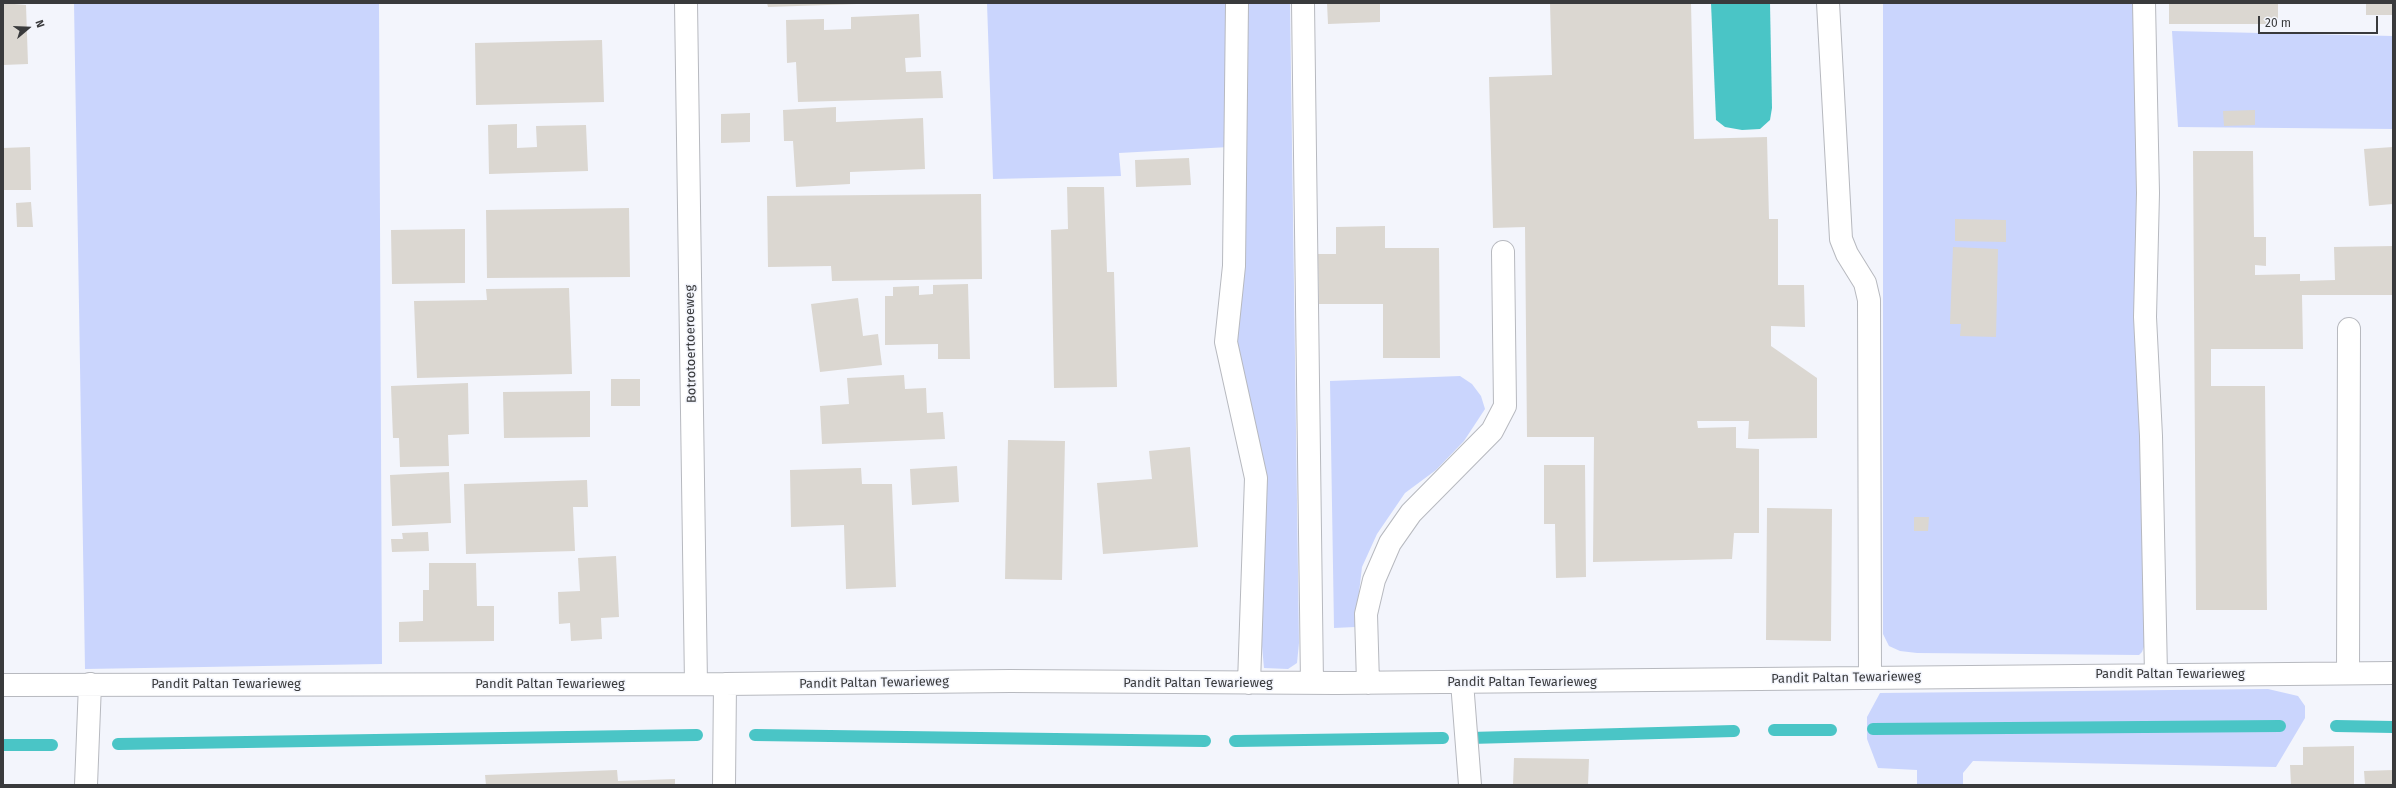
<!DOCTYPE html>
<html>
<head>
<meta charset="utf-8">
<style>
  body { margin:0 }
  #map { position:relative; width:2396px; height:788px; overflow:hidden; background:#f3f5fc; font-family:"Fira Sans",sans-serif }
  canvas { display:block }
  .frame { position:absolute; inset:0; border:4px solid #393a3c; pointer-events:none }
  .north { position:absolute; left:8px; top:8px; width:40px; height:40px; -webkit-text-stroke:3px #f3f5fc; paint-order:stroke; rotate:71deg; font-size:11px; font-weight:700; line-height:16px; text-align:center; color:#393a3c }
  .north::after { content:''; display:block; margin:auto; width:14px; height:18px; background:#393a3c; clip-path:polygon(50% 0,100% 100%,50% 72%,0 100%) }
  .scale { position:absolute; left:2258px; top:16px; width:120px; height:18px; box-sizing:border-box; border:2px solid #393a3c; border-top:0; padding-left:5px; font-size:12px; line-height:14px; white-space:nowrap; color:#393a3c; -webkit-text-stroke:3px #f3f5fc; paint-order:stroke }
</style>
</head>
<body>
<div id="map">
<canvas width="2396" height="788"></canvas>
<div class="frame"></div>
<div class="north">N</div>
<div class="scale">20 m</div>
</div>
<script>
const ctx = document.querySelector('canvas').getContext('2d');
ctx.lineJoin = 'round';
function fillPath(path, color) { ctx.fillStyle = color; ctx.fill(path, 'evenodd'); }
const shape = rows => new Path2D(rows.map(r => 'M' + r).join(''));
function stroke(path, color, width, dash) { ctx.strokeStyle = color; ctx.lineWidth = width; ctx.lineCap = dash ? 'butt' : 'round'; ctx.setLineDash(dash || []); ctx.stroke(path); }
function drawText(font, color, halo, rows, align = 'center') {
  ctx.font = font + ' "Fira Sans",sans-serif'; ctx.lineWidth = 3; ctx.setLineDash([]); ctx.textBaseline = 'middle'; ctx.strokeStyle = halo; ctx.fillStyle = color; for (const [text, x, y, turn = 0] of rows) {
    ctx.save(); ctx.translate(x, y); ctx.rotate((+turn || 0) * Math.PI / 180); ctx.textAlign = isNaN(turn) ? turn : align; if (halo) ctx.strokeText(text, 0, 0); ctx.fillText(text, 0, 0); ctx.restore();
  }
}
const green = shape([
  [74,3,379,3,382,664,85,669],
  [987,3,1231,3,1229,147,1119,153,1121,176,993,179],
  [1244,3,1290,3,1299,643,1297,663,1288,669,1264,668,1233,330],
  [1883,3,2136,3,2148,636,2142,652,2139,655,1917,653,1900,651,1889,646,1883,634],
  [2172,31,2393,36,2393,129,2178,127],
  [1460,376,1472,384,1481,396,1485,409,1464,441,1436,470,1405,493,1377,534,1362,567,1355,627,1334,628,1330,381],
  [2268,689,2298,696,2305,706,2305,718,2276,767,1973,761,1963,773,1963,785,1917,785,1917,770,1878,768,1867,739,1867,717,1880,693]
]);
const water = shape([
  [1711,3,1770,3,1772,108,1770,120,1760,129,1742,130,1725,127,1716,120]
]);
const stream = shape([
  [2336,726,2393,727],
  [1873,729,2280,726],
  [1774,730,1831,730],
  [755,735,1205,741],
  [1470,738,1734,731],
  [1235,741,1443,738],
  [118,744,697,735],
  [3,745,52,745]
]);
const building = shape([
  [3,3,26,5,28,64,3,65],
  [767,3,857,3,857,4,768,7],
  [1327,3,1380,3,1380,22,1328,24],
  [1550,3,1691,3,1694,139,1767,137,1769,219,1778,219,1778,285,1804,285,1805,327,1771,326,1771,346,1817,378,1817,438,1748,439,1749,421,1697,421,1698,428,1736,427,1736,448,1759,449,1759,533,1734,533,1732,559,1593,562,1594,437,1527,437,1525,227,1493,228,1489,77,1552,75],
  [2169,3,2278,3,2278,24,2169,24],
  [2366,3,2393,3,2393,15,2366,15],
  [919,14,921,57,905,58,906,72,941,71,943,98,798,102,796,62,787,63,786,20,824,19,824,30,851,29,851,17],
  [602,40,604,102,476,105,475,43],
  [836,107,836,122,923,118,925,169,850,172,850,184,796,187,793,141,784,141,783,110],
  [2255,110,2255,125,2224,126,2223,111],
  [750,113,750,142,721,143,721,114],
  [517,124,517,148,537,147,536,126,586,125,588,171,489,174,488,125],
  [30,147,31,190,3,190,3,148],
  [2393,147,2393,204,2369,206,2364,149],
  [2193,151,2253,151,2254,237,2266,237,2266,266,2255,265,2255,275,2300,274,2300,281,2335,280,2334,247,2393,246,2393,295,2302,295,2303,349,2211,349,2211,386,2265,386,2267,610,2196,610],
  [1189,158,1191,185,1136,187,1135,160],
  [1067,187,1104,187,1107,272,1114,272,1117,387,1054,388,1051,230,1068,229],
  [981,194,982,279,832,281,831,266,768,267,767,196],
  [31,202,33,227,17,227,16,203],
  [629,208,630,277,487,278,486,210],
  [1955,219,2006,220,2006,242,1955,241],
  [1385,226,1385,248,1439,248,1440,358,1383,358,1383,304,1319,304,1318,254,1336,254,1336,227],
  [465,229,465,283,392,284,391,230],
  [1953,247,1998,249,1996,337,1960,336,1961,324,1950,324],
  [968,284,970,359,938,359,938,344,885,345,885,296,893,296,893,287,919,286,919,295,933,294,933,285],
  [569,288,572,374,417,378,414,301,487,300,486,289],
  [858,298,863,336,878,334,882,365,820,372,811,304],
  [904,375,905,389,926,388,927,413,943,412,945,439,822,444,820,406,849,404,847,378],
  [611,379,640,379,640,406,611,406],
  [468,383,469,434,448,435,449,466,400,467,399,438,393,438,391,386],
  [590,391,590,437,504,438,503,392],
  [1008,440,1065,441,1062,580,1005,579],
  [1190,447,1198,547,1103,554,1097,483,1152,479,1149,451],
  [1544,465,1585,465,1586,577,1556,578,1555,524,1544,524],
  [957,466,959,502,912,505,910,469],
  [861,468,862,484,892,484,896,587,846,589,844,525,791,527,790,470],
  [449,472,451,523,392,526,390,475],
  [587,480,588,507,573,507,575,551,466,554,464,484],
  [1767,508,1832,509,1831,641,1766,640],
  [1914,517,1929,517,1928,531,1914,531],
  [428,532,429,551,392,552,391,539,403,539,402,533],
  [616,556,619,617,601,618,602,639,571,641,570,623,559,624,558,592,580,591,578,558],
  [429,563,476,563,477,606,494,606,494,641,399,642,399,622,423,621,423,590,429,590],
  [2354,746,2354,785,2291,785,2290,765,2303,765,2303,747],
  [1514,758,1589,759,1588,785,1513,785],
  [617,770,618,781,675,779,675,785,486,785,485,775],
  [2393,770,2393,785,2365,785,2364,771]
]);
const minor = shape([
  [686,3,696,684],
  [1237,3,1234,266,1226,342,1256,478,1249,683],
  [1303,3,1312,683],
  [1828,3,1841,239,1847,254,1865,283,1869,300,1870,677],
  [2144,3,2148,193,2145,317,2151,436,2156,674],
  [2348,673,2349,329],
  [1462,682,1470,785],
  [1368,683,1366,614,1374,580,1390,543,1411,513,1492,431,1505,406,1503,252],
  [3,685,725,684,1010,681,1336,683,2393,673],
  [86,785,90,684],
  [724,785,725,684]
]);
const streetNames = [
  ["Botrotoertoeroeweg",691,344,-91],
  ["Pandit Paltan Tewarieweg",2170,674],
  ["Pandit Paltan Tewarieweg",1846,678,-1],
  ["Pandit Paltan Tewarieweg",1522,682],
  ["Pandit Paltan Tewarieweg",874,683,-1],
  ["Pandit Paltan Tewarieweg",1198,683],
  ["Pandit Paltan Tewarieweg",226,684],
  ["Pandit Paltan Tewarieweg",550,684]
];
fillPath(green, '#cad5fd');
fillPath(water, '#4ac5c6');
stroke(stream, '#4ac5c6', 12);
fillPath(building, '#dbd7d1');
stroke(minor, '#b7b9bf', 24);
stroke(minor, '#fff', 22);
drawText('13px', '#393a3c', '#f3f5fc', streetNames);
</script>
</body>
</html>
